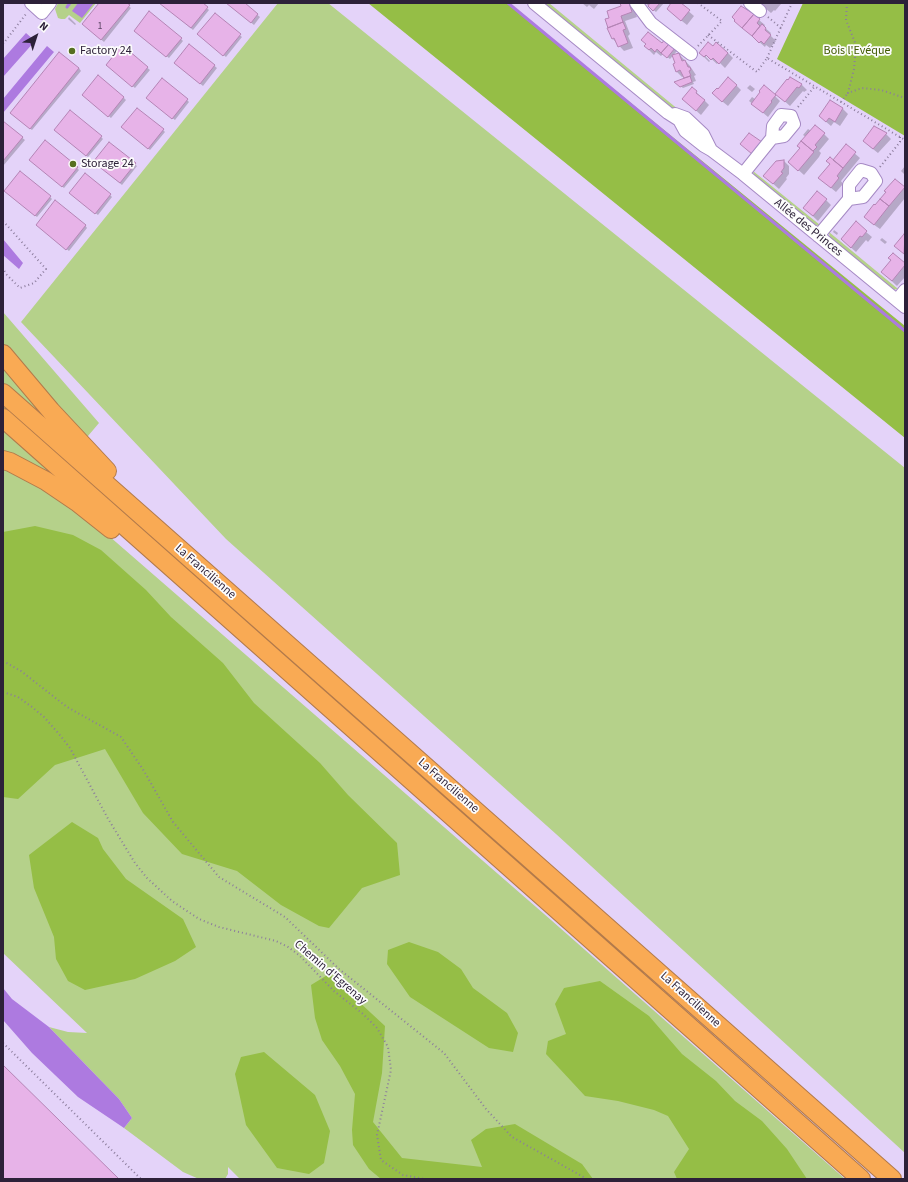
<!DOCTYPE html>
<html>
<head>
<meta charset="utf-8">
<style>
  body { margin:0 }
  #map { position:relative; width:908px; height:1182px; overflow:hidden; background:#e4d3f9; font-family:"Source Sans 3",sans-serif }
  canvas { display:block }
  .frame { position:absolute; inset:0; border:4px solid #2d2139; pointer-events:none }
  .north { position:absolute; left:16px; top:16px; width:40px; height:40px; -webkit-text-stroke:3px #fcfcfc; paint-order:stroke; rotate:39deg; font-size:11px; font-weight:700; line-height:16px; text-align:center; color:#2d2139 }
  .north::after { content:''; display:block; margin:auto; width:14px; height:18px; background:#2d2139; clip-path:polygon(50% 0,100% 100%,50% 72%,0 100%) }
</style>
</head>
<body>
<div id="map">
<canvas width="908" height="1182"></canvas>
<div class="frame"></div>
<div class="north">N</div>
</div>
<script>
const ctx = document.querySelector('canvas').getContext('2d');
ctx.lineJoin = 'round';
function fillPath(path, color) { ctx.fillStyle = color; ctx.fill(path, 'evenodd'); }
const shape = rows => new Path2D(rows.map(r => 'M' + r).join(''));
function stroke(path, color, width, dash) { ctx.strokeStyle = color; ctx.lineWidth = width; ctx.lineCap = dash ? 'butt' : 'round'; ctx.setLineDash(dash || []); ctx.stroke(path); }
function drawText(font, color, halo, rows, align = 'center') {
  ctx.font = font + ' "Source Sans 3",sans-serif'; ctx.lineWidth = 3.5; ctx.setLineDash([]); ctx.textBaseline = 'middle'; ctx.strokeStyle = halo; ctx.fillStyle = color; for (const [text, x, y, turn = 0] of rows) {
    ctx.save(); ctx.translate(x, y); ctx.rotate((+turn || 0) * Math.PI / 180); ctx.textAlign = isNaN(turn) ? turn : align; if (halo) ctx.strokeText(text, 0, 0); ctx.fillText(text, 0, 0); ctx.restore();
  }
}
const green = shape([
  [58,3,96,3,80,23,69,15,65,19,61,19,58,18,55,9],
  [278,3,328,3,905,468,905,1153,556,834,226,539,21,322],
  [541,3,549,3,685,115,670,109],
  [753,171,820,225,815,226,754,176],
  [829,232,898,289,892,290,830,240],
  [3,312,99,423,44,488,109,536,551,920,845,1179,240,1179,228,1167,228,1174,225,1179,199,1179,183,1172,124,1128,132,1118,119,1099,49,1027,68,1032,87,1033,3,953]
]);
const forest = shape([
  [368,3,508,3,905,326,905,438],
  [803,3,905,3,905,136,777,59],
  [35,526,73,535,101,550,146,590,171,617,223,663,254,703,320,763,348,795,397,843,400,875,362,888,329,928,319,926,281,905,237,871,182,854,143,813,105,749,55,765,18,799,3,797,3,532],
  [72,822,98,838,103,849,126,879,183,919,196,947,175,961,135,979,85,990,68,981,56,959,54,937,34,888,29,855],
  [409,942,438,952,461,969,473,988,507,1013,518,1033,513,1052,489,1048,410,997,387,964,388,950],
  [329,974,385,1026,382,1073,373,1122,402,1158,482,1167,471,1140,486,1129,515,1124,582,1164,593,1179,381,1179,369,1169,353,1145,352,1130,355,1094,340,1066,322,1040,315,1018,311,985],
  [600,981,649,1016,682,1054,716,1081,735,1101,762,1121,787,1149,807,1179,677,1179,674,1172,689,1149,668,1116,654,1110,618,1101,585,1096,546,1054,548,1041,566,1034,555,1004,564,988],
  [264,1052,315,1095,330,1131,324,1163,309,1174,277,1168,246,1125,235,1074,241,1057]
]);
const water = shape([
  [78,3,94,3,82,18,72,11],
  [26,33,35,41,3,77,3,59],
  [47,46,54,52,3,113,3,99],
  [3,239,23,263,19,269,3,255],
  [3,988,12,999,49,1027,119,1099,132,1118,124,1128,78,1097,32,1053,3,1020]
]);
const shadow = shape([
  [100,3,125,3,131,8,104,42,85,26],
  [161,3,201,3,209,10,193,30],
  [227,3,243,3,260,17,254,25],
  [582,3,599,3,594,9,589,5,587,7],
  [621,3,628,3,634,8,637,17,625,21,630,34,628,36,633,48,624,51,612,38,610,18,622,6],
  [645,3,664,3,656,12],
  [673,3,679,3,694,16,687,25,673,14],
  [759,3,780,3,781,4,775,11,774,10,771,13],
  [748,11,765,25,764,27,771,33,770,35,776,41,770,48,766,45,765,47,741,26],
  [215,14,242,37,226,57,201,36],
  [69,17,76,24,75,25,68,19],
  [137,33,181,39,183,41,169,58],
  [647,44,662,44,674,49,677,51,670,59,663,54,661,56,656,52,654,55,645,46],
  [190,45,217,68,203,86,177,65],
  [122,47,150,70,135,88,110,67],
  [713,47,728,53,733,58,725,68,719,62,717,64,706,54,706,57,710,61,709,62,700,53],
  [679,54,690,66,696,75,694,76,696,81,693,82,694,84,683,88,678,84,686,79,684,76,682,77,676,71],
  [79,68,81,71,32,130,13,115],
  [790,78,802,85,807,90,804,92,803,91,790,106,781,98],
  [736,85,741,90,728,106,718,98,718,90],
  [750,85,755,89,752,92,747,88],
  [692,88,709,105,701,115,683,99],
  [775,96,780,101,768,117,749,101,752,97,755,99],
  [85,97,123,97,126,100,111,118],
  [149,100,187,100,189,102,175,120],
  [830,102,843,109,848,114,840,126,834,122,831,126,825,121],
  [3,123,25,140,3,166],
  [875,127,886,134,891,139,878,153,869,146],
  [808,129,811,131,824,134,829,139,819,151,821,153,819,157,804,175,795,167,801,148,799,146,806,137,803,135],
  [125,130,163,130,165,132,150,150],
  [57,132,101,137,103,139,88,157],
  [110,144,137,166,122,185,97,164],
  [846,146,860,158,841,181,843,184,836,192,825,183,833,161],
  [784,161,789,166,789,174,786,178,787,179,779,189,770,181],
  [32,162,77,168,79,170,64,188],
  [905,166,905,175,901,171],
  [895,181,905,189,905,198,880,229,870,222,876,206],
  [8,193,50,197,52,199,37,217],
  [72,195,110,195,112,197,98,215],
  [826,200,831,205,818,221,804,208],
  [85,225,87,228,69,251,39,227],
  [834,230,838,233,837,235,833,232],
  [866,232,872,237,868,242,866,240,856,252,847,244],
  [905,236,905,254,896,246],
  [882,238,887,242,885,244,880,240],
  [905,264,905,277,897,286,882,272]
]);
const stream = shape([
  [508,3,905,331],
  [67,7,70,3]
]);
const building = shape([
  [99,3,127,3,130,5,101,40,82,24,99,3],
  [159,3,203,3,208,7,191,28,159,3],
  [226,3,245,3,258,14,251,23,226,3],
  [620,3,629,3,632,12,621,16,623,22,608,28,605,19,609,18,607,11,621,6,620,3],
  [650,3,660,3,653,11,648,6,650,3],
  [671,3,681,3,690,10,681,21,667,9,671,3],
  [741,6,754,14,742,28,734,21,735,20,732,17,741,6],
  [149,11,182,38,166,57,134,31,149,11],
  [215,13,241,34,223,56,197,34,215,13],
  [754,14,760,19,757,23,760,26,752,36,742,28,754,14],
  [623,22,626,29,623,30,628,43,618,47,614,38,612,39,607,28,623,22],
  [762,24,766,28,765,30,771,35,764,44,761,41,759,43,752,36,762,24],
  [648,32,662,43,665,39,669,44,661,53,657,49,655,52,651,48,649,50,644,46,646,44,641,40,648,32],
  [708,42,713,46,716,42,728,53,719,64,713,58,711,60,706,55,704,57,699,53,708,42],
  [189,44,215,65,200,84,174,63,189,44],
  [669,44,675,48,667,58,661,53,669,44],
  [122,45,148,67,132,87,106,65,122,45],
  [59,52,79,68,30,129,10,113,59,52],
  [679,53,682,61,685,60,688,67,690,67,691,70,689,71,691,76,684,78,680,70,676,72,673,64,675,63,672,55,679,53],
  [98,75,124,97,108,117,82,95,98,75],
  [690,76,692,82,680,87,674,82,690,76],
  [728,77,737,85,722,102,712,93,717,88,718,89,728,77],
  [790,77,802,84,799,88,797,87,785,102,775,94,787,79,788,80,790,77],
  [162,78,188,99,172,119,146,98,162,78],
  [764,85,776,95,771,101,772,102,763,113,751,104,760,92,759,91,764,85],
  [692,87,697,91,696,93,705,100,696,111,682,99,692,87],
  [830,100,843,108,835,122,829,118,826,122,819,116,830,100],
  [137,108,164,129,148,149,121,127,137,108],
  [70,110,102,136,86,156,54,130,70,110],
  [3,121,23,137,3,161,3,121],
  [815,125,825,133,815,145,817,147,813,151,801,141,815,125],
  [874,126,887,133,873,149,863,141,874,126],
  [749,133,762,142,752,154,740,144,749,133],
  [45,140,78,167,62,187,29,160,45,140],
  [801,141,814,152,798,171,788,162,800,148,797,146,801,141],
  [109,142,136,163,120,183,93,162,109,142],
  [846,144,856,152,843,168,833,160,846,144],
  [830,157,843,168,837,176,839,178,831,188,818,178,830,164,826,161,830,157],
  [784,160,784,168,781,172,783,173,773,184,763,176,776,161,784,160],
  [20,171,51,196,35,216,4,191,20,171],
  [85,173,111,194,95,214,69,193,85,173],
  [895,179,905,187,889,206,880,199,886,192,884,191,895,179],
  [817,191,827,199,813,216,803,208,817,191],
  [880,199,889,206,874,225,864,217,874,204,875,205,880,199],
  [55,200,86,225,66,250,36,225,55,200],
  [856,221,867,231,862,237,860,236,851,248,841,239,856,221],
  [904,234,905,235,904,254,894,246,904,234],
  [893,253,905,263,905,265,892,281,881,272,891,260,888,258,893,253],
  [3,1065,119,1179,3,1179,3,1065]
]);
const path = shape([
  [847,3,846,20,856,45,854,69,848,93,862,88,881,90,905,98],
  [768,17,781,28],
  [708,35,757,72,767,58,905,140],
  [3,44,26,14],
  [698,46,722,21,698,3],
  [767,58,792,3],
  [841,102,848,93],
  [798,107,815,86],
  [880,167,900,142,900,137],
  [3,221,46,269,34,283,20,288,6,274,3,268],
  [3,661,21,671,67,707,121,737,144,771,173,822,219,877,285,917,339,969,444,1053,486,1109,512,1137,587,1179],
  [3,692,18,697,32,707,44,717,59,734,70,748,107,817,135,863,147,878,172,901,199,919,219,927,276,941,288,947,299,955,334,991,363,1014,377,1028,388,1047,391,1070,377,1135,381,1160,403,1175,424,1179],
  [3,1043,141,1179]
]);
const minor = shape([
  [31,3,42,13,50,3],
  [534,3,668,113,679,120,685,131,704,146,711,150,743,174,905,307],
  [636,3,651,23,691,54],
  [750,3,760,11],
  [675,114,686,118,703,134,711,150],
  [743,174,772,138,784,136,794,124,791,116,781,115,773,126,772,138],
  [818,236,849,199,863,197,876,181,871,173,861,170,849,185,849,199],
  [897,300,905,290]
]);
const highway = shape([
  [3,354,51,411,107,471],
  [3,393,892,1179],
  [3,418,861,1179],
  [3,460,10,462,46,481,77,502,111,529]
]);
const markers = [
  [72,51,4,"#566f22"],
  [73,164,4,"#566f22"]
];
const numberNames = [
  ["1",100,27]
];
const poiNames = [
  ["Factory 24",80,51],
  ["Storage 24",81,164]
];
const parkNames = [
  ["Bois l'Evéque",857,51]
];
const streetNames = [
  ["Allée des Princes",808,228,39],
  ["La Francilienne",205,572,41],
  ["La Francilienne",448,786,41],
  ["Chemin d'Egrenay",330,973,41],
  ["La Francilienne",690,1000,42]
];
fillPath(green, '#b5d18a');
fillPath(forest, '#95be46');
fillPath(water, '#ad7ae0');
fillPath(shadow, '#0003');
stroke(stream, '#ad7ae0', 3);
fillPath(building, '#e7b3e8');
stroke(building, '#b484b5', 1);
stroke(minor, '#a589c4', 14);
stroke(highway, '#b27a4b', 20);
stroke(path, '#8c7d9d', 2, [1, 3]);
stroke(minor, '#fff', 12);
stroke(highway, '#f9aa54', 18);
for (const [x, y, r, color] of markers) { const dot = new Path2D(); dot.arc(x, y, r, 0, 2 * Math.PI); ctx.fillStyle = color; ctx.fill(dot); stroke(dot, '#fcfcfc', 1.5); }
drawText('10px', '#5c4665', null, numberNames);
drawText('12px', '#2d2139', '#fcfcfc', poiNames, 'left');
drawText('12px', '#415a00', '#fcfcfc', parkNames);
drawText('12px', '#2d2139', '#fcfcfc', streetNames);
</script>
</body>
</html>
